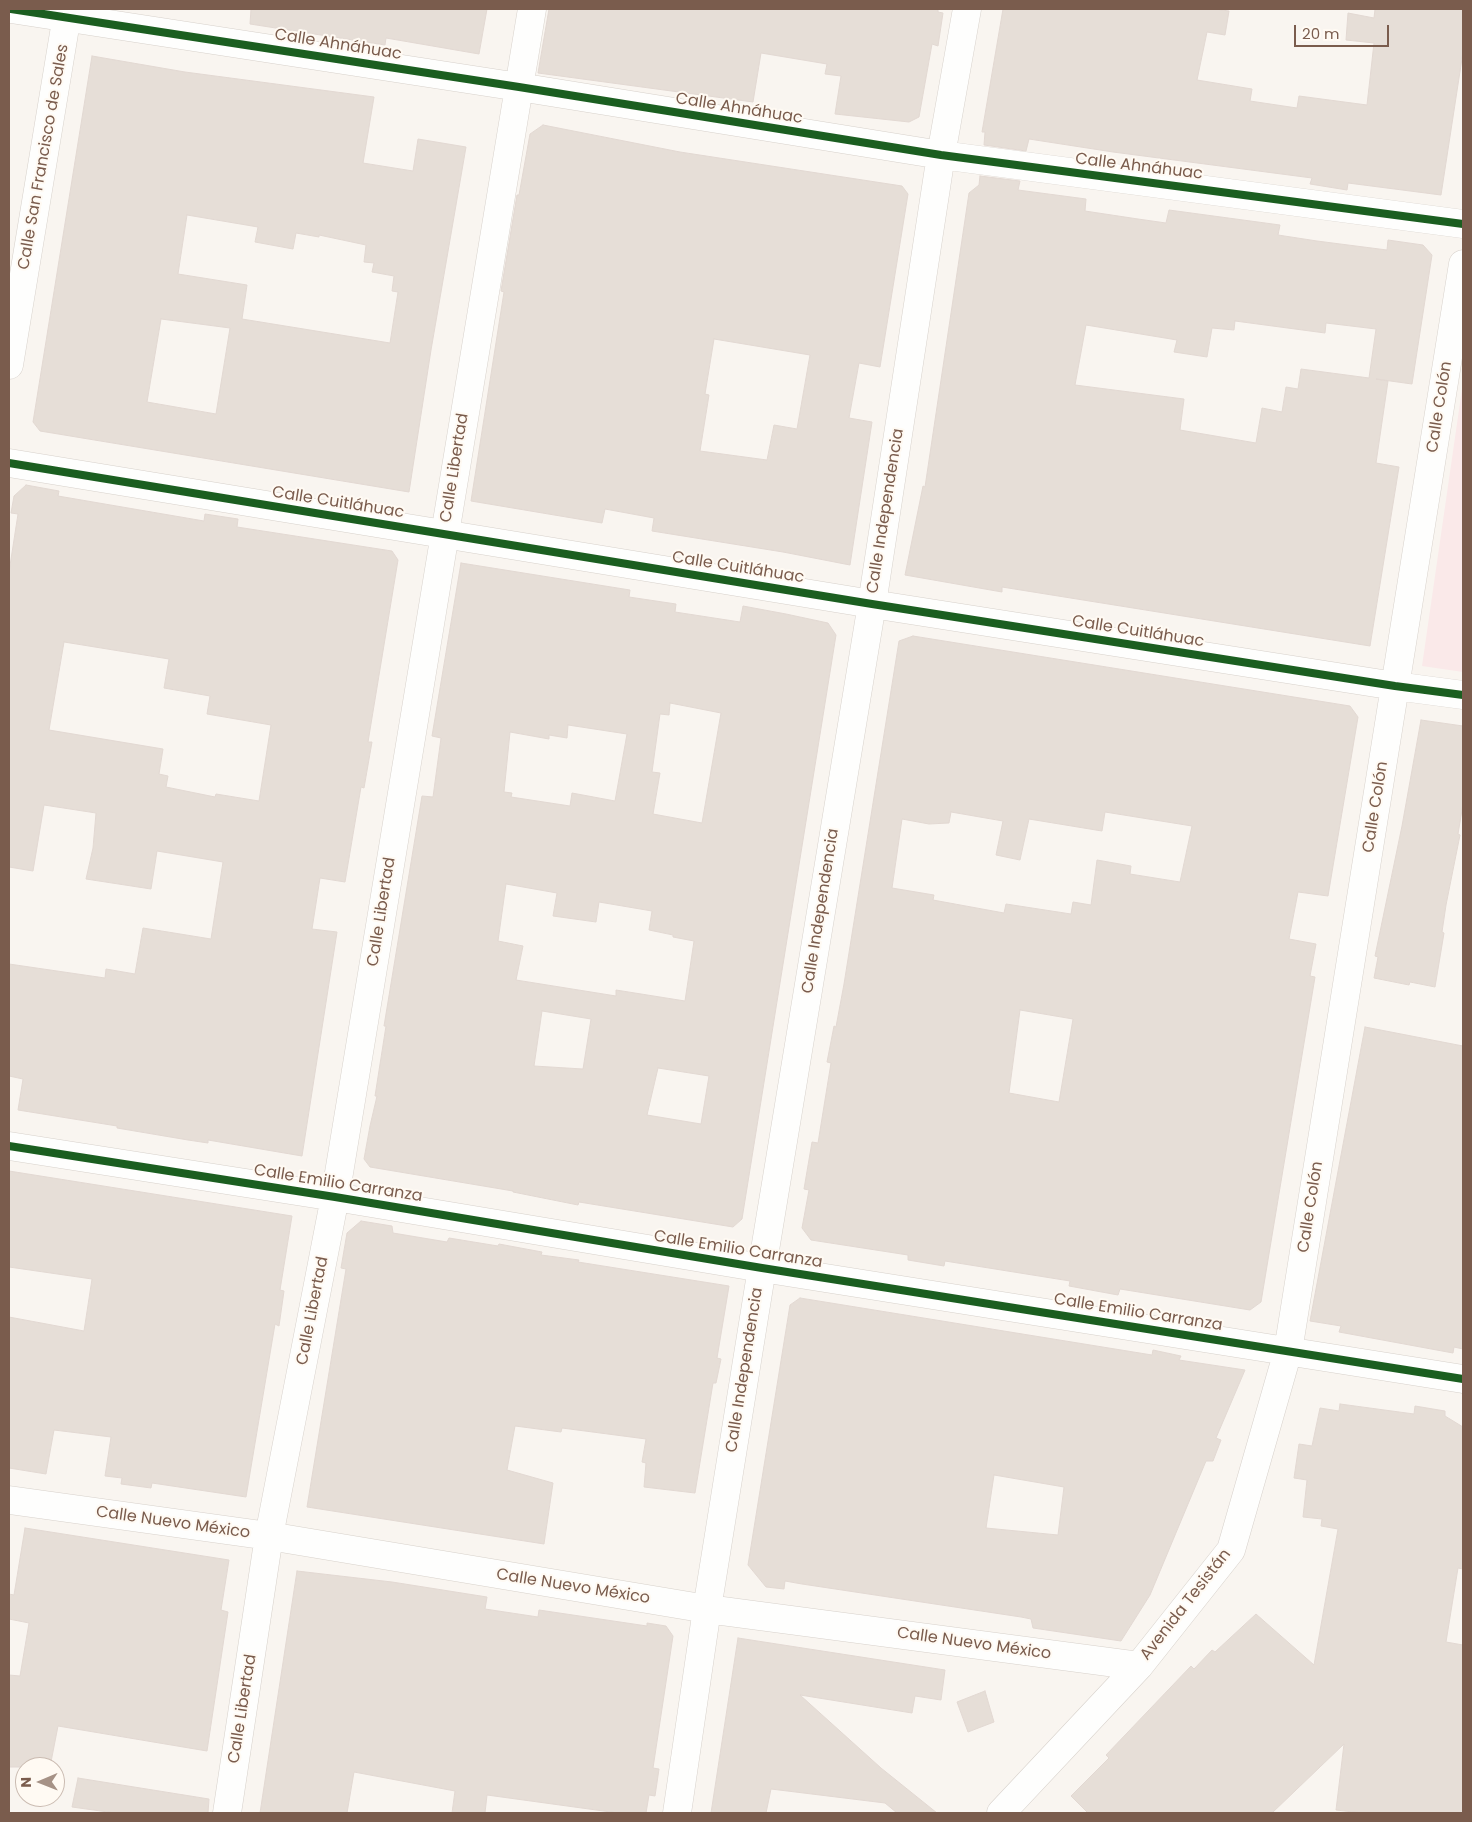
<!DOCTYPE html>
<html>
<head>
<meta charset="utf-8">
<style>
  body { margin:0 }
  #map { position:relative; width:1472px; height:1822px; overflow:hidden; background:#f9f5f0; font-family:Poppins,sans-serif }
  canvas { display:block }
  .frame { position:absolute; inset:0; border:10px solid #7a5c4d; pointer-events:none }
  .north { position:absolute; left:15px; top:1757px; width:50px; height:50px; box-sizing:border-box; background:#fffaf3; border:1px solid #cabbb1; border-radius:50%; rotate:269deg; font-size:14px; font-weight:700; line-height:20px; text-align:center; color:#7a5c4d }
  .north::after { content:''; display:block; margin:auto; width:18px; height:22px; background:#a69286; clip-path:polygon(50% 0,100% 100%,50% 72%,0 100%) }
  .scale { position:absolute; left:1294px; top:25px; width:95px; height:22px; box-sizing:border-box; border:2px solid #7a5c4d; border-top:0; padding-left:6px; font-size:15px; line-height:18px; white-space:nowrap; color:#7a5c4d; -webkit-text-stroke:4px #fffaf3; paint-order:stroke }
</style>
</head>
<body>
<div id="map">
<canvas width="1472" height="1822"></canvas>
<div class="frame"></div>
<div class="north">N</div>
<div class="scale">20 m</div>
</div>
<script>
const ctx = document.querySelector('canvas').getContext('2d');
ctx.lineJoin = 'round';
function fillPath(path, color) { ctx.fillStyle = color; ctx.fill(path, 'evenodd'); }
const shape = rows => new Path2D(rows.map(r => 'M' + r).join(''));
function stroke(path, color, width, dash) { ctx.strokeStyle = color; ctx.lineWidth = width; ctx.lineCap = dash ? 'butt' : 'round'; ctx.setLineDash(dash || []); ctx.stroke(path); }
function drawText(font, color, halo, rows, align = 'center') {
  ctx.font = font + ' Poppins,sans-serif'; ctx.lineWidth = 4; ctx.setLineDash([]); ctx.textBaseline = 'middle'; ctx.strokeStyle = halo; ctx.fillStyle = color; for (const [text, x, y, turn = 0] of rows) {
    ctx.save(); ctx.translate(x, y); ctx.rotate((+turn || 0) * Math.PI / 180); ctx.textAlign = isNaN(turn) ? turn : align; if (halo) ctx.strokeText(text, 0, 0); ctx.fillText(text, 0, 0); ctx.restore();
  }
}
const medical = shape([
  [1463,382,1463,672,1422,666]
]);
const building = shape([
  [251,9,487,9,479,54,386,38,385,45,250,24,251,9],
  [549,9,938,9,938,12,943,13,938,46,932,44,919,117,909,122,835,114,841,76,825,74,827,64,761,53,753,102,538,73,549,9],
  [1003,9,1215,9,1229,11,1225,35,1207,32,1197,80,1252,89,1250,101,1297,108,1299,96,1367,105,1374,43,1346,40,1348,13,1374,18,1375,9,1463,9,1463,52,1441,195,1348,183,1347,190,1310,184,1312,178,1113,152,1029,139,1026,151,984,145,985,132,982,132,1003,9],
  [92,56,185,72,374,97,363,163,413,171,418,139,466,147,431,350,409,492,40,431,33,422,92,56],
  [187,215,258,227,255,242,293,249,296,233,319,237,319,235,366,245,364,262,374,263,372,272,394,276,392,291,398,292,390,343,242,319,247,285,178,274,187,215],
  [161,319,230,328,216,414,147,402,161,319],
  [543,125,680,152,902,186,908,194,880,367,859,363,849,418,872,422,850,565,783,552,652,531,654,518,605,509,602,523,471,501,504,292,501,291,517,195,519,195,530,134,543,125],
  [714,339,810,355,797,429,774,425,767,460,700,451,709,395,705,394,714,339],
  [980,176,1020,181,1018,190,1086,199,1085,211,1138,219,1166,223,1169,210,1280,225,1278,235,1317,241,1387,250,1388,240,1423,245,1432,255,1412,384,1376,379,1388,381,1376,463,1399,467,1370,646,1002,587,1002,592,905,575,923,486,925,487,969,193,979,185,980,176],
  [1235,321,1325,333,1326,323,1376,329,1369,378,1301,369,1298,389,1286,387,1282,412,1262,408,1256,443,1180,430,1184,399,1075,385,1086,325,1177,340,1174,352,1207,357,1212,328,1234,330,1235,321],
  [26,485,59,491,58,496,204,521,205,514,238,519,237,527,392,551,398,560,368,742,372,742,364,788,361,787,345,882,320,878,312,929,337,932,302,1156,208,1140,208,1143,188,1140,117,1128,117,1126,18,1110,23,1079,9,1076,9,964,105,978,106,969,135,974,143,928,211,939,223,862,157,851,151,889,86,879,93,848,96,813,44,805,33,871,9,867,9,572,18,514,11,513,14,496,26,485],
  [64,642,169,659,164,688,210,696,207,714,271,725,259,801,216,794,215,797,166,787,168,776,159,774,163,749,49,730,64,642],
  [461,563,630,590,629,597,676,604,675,612,740,622,743,606,786,614,828,623,836,635,742,1219,733,1227,579,1202,578,1205,513,1192,513,1191,370,1167,364,1159,370,1126,377,1096,375,1096,386,1026,384,1026,422,796,433,797,441,738,432,736,461,563],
  [670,703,721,713,702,823,653,814,660,773,652,772,660,714,669,715,670,703],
  [568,725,627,734,615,801,572,793,570,806,511,797,512,793,504,792,510,732,549,739,549,735,567,738,568,725],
  [506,884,557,893,553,916,596,922,599,902,652,911,649,930,673,935,673,937,694,941,685,1001,616,990,616,996,516,980,523,946,498,941,506,884],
  [542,1011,591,1019,583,1069,534,1066,542,1011],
  [658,1068,709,1076,701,1124,647,1115,658,1068],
  [913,636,1350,706,1358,717,1328,896,1298,892,1289,939,1316,944,1310,976,1315,977,1261,1302,1250,1310,1120,1289,1118,1295,1069,1286,1070,1281,945,1261,944,1266,908,1260,908,1255,811,1240,802,1228,809,1190,804,1189,812,1142,818,1143,831,1063,827,1062,834,1026,836,1027,844,984,899,641,913,636],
  [951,812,1003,821,996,855,1020,860,1029,819,1102,831,1105,812,1192,826,1180,882,1130,874,1131,866,1097,860,1091,905,1073,902,1071,914,1006,904,1004,913,933,900,934,895,892,888,902,819,929,824,949,823,951,812],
  [1020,1010,1073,1019,1059,1102,1009,1093,1020,1010],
  [1421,720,1463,726,1463,804,1458,834,1460,835,1446,905,1442,932,1444,933,1435,987,1410,982,1409,985,1374,978,1378,957,1375,956,1402,826,1421,720],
  [1365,1027,1463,1046,1463,1349,1454,1347,1453,1353,1339,1332,1341,1326,1310,1321,1365,1027],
  [9,1171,292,1216,280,1290,284,1291,279,1326,275,1324,246,1497,152,1483,151,1488,121,1484,122,1478,105,1476,111,1437,54,1430,46,1474,9,1468,9,1317,84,1331,92,1279,9,1267,9,1171],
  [361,1221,392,1226,393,1233,447,1242,449,1238,498,1246,499,1244,542,1252,541,1255,579,1260,578,1262,729,1286,717,1358,721,1359,716,1383,713,1383,695,1493,644,1487,646,1463,642,1462,646,1439,562,1428,561,1432,515,1426,507,1470,553,1483,544,1544,307,1507,346,1269,341,1268,347,1233,361,1221],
  [800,1298,1152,1355,1153,1350,1181,1356,1179,1360,1245,1370,1216,1438,1221,1440,1213,1461,1206,1461,1150,1595,1121,1641,1033,1628,1031,1619,1021,1617,802,1584,785,1581,784,1589,766,1587,748,1565,790,1305,800,1298],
  [994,1475,1064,1487,1058,1535,986,1528,994,1475],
  [1340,1404,1414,1414,1415,1406,1445,1411,1445,1416,1463,1427,1463,1569,1458,1568,1446,1642,1463,1645,1463,1813,1362,1813,1336,1810,1344,1744,1272,1813,1088,1813,1071,1796,1109,1758,1106,1755,1191,1666,1194,1669,1212,1650,1215,1652,1256,1614,1314,1665,1338,1529,1321,1526,1322,1519,1303,1517,1307,1480,1294,1478,1299,1444,1312,1446,1320,1408,1339,1411,1340,1404],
  [25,1528,229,1560,221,1610,228,1612,207,1751,58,1726,50,1767,9,1767,9,1675,20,1676,29,1623,9,1619,9,1594,14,1595,25,1528],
  [297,1571,392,1582,487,1597,485,1609,538,1617,539,1610,647,1626,647,1623,666,1626,673,1636,653,1768,659,1769,655,1796,649,1795,646,1813,618,1813,487,1795,485,1813,452,1813,455,1791,354,1772,347,1813,260,1813,297,1571],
  [738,1638,945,1670,941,1700,915,1696,912,1713,800,1695,881,1768,937,1813,897,1813,885,1803,771,1789,766,1813,711,1813,738,1638],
  [985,1691,994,1722,968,1732,957,1702,985,1691],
  [78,1778,209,1799,208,1813,115,1813,72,1807,78,1778]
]);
const minor = shape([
  [11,9,519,87,941,155,1463,224],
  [9,365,68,9],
  [9,463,872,604,1395,686,1463,695],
  [9,1146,335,1197,762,1268,1463,1379],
  [9,1500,269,1536,707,1609,1139,1666],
  [227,1813,269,1536,335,1197,532,9],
  [677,1813,707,1609,762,1268,872,604,941,155,967,9],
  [1001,1813,1139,1666,1231,1550,1288,1351,1463,264]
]);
const cycleway = shape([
  [11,9,519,87,941,155,1463,224],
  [9,463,872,604,1395,686,1463,695],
  [9,1146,335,1197,762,1268,1463,1379]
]);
const streetNames = [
  ["Calle Ahnáhuac",338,45,9],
  ["Calle Ahnáhuac",739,109,9],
  ["Calle San Francisco de Sales",44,157,-80],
  ["Calle Ahnáhuac",1139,167,7],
  ["Calle Colón",1440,407,-81],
  ["Calle Libertad",455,468,-81],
  ["Calle Cuitláhuac",338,503,9],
  ["Calle Independencia",886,511,-81],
  ["Calle Cuitláhuac",738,568,9],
  ["Calle Cuitláhuac",1138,632,9],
  ["Calle Colón",1376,807,-81],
  ["Calle Independencia",821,911,-81],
  ["Calle Libertad",382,912,-81],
  ["Calle Emilio Carranza",338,1184,9],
  ["Calle Colón",1311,1207,-81],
  ["Calle Emilio Carranza",738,1250,9],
  ["Calle Libertad",313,1311,-79],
  ["Calle Emilio Carranza",1138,1313,9],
  ["Calle Independencia",745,1370,-81],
  ["Calle Nuevo México",173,1523,8],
  ["Calle Nuevo México",573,1587,9],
  ["Avenida Tesistán",1186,1605,-52],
  ["Calle Nuevo México",974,1644,8],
  ["Calle Libertad",243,1709,-81]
];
fillPath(medical, '#fae9e9');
fillPath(building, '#e6ded7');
stroke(building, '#e2d8d2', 1);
stroke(minor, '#d7d1cb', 29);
stroke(minor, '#fefefd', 28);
stroke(cycleway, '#1b5e20', 8);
drawText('16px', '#7a5c4d', '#fffaf3', streetNames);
</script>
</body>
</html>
